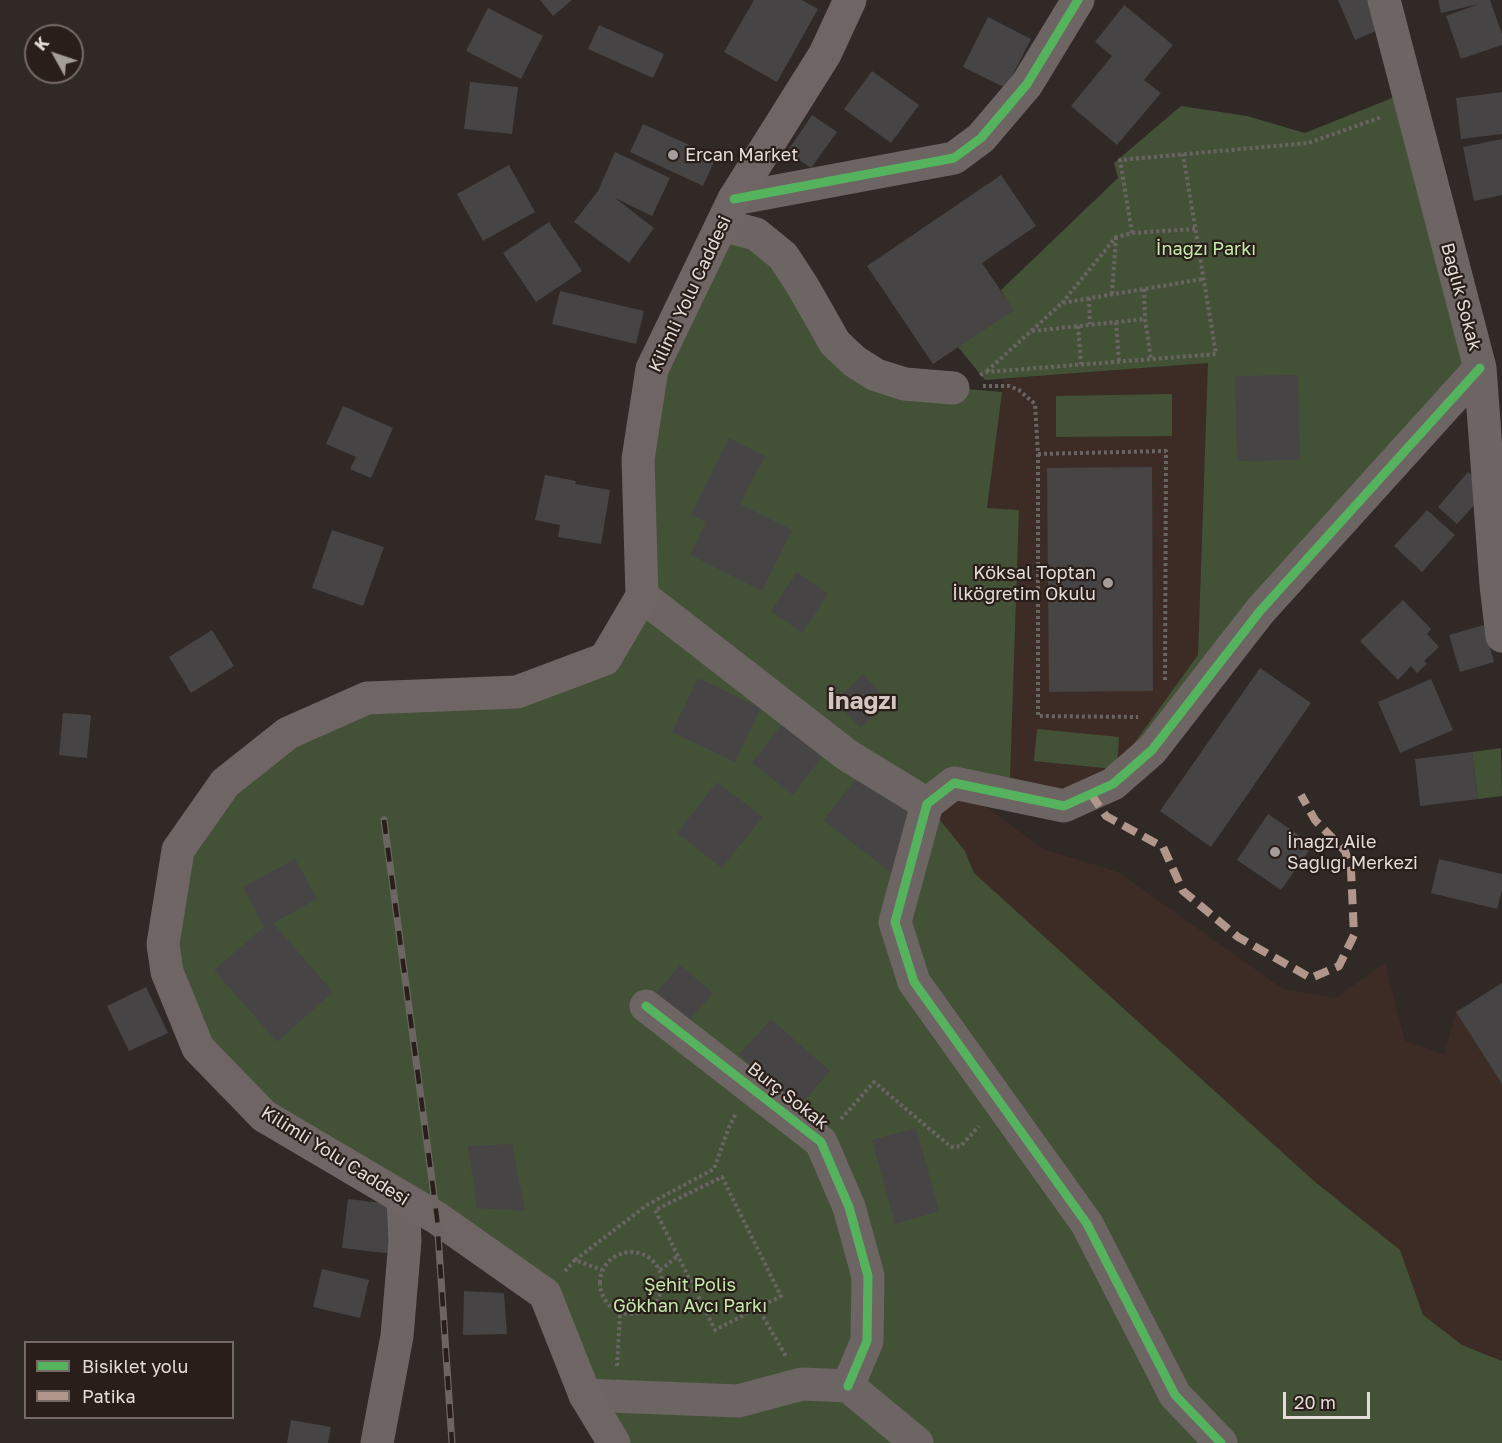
<!DOCTYPE html>
<html>
<head>
<meta charset="utf-8">
<style>
  body { margin:0 }
  #map { position:relative; width:1502px; height:1443px; overflow:hidden; background:#302926; font-family:"Golos Text",sans-serif }
  canvas { display:block }
  .legend { position:absolute; left:24px; top:1341px; width:210px; height:78px; box-sizing:border-box; background:#291e19; border:2px solid #746a66; margin:0; padding:8px 10px; list-style:none; font-size:18px; color:#e4dcd9 }
  .legend li { display:flex; align-items:center; gap:12px; height:30px }
  .legend b { width:30px; border:2px solid #746a66 }
  .north { position:absolute; left:24px; top:24px; width:60px; height:60px; box-sizing:border-box; background:#291e19; border:2px solid #746a66; border-radius:50%; rotate:310deg; font-size:16px; font-weight:700; line-height:24px; text-align:center; color:#e4dcd9 }
  .north::after { content:''; display:block; margin:auto; width:21px; height:27px; background:#a59d9a; clip-path:polygon(50% 0,100% 100%,50% 72%,0 100%) }
  .scale { position:absolute; left:1283px; top:1392px; width:87px; height:27px; box-sizing:border-box; border:3px solid #e4dcd9; border-top:0; padding-left:8px; font-size:18px; line-height:21px; white-space:nowrap; color:#e4dcd9; -webkit-text-stroke:4px #291e19; paint-order:stroke }
</style>
</head>
<body>
<div id="map">
<canvas width="1502" height="1443"></canvas>
<ul class="legend">
<li><b style="height:8px;background:#56b35d"></b>Bisiklet yolu</li>
<li><b style="height:8px;background:#b2968c"></b>Patika</li>
</ul>
<div class="north">K</div>
<div class="scale">20 m</div>
</div>
<script>
const ctx = document.querySelector('canvas').getContext('2d');
ctx.lineJoin = 'round';
function fillPath(path, color) { ctx.fillStyle = color; ctx.fill(path, 'evenodd'); }
const shape = rows => new Path2D(rows.map(r => 'M' + r).join(''));
function stroke(path, color, width, dash) { ctx.strokeStyle = color; ctx.lineWidth = width; ctx.lineCap = dash ? 'butt' : 'round'; ctx.setLineDash(dash || []); ctx.stroke(path); }
function drawText(font, color, halo, rows, align = 'center') {
  ctx.font = font + ' "Golos Text",sans-serif'; ctx.lineWidth = 4.5; ctx.setLineDash([]); ctx.textBaseline = 'middle'; ctx.strokeStyle = halo; ctx.fillStyle = color; for (const [text, x, y, turn = 0] of rows) {
    ctx.save(); ctx.translate(x, y); ctx.rotate((+turn || 0) * Math.PI / 180); ctx.textAlign = isNaN(turn) ? turn : align; if (halo) ctx.strokeText(text, 0, 0); ctx.fillText(text, 0, 0); ctx.restore();
  }
}
const built = shape([
  [1208,363,1198,655,1117,768,1076,791,1010,780,1019,510,987,508,1003,379],
  [954,783,1043,849,1118,872,1283,989,1335,998,1385,963,1405,1041,1444,1054,1456,1012,1502,1084,1502,1361,1462,1345,1423,1315,1400,1250,1314,1181,974,873,965,851,927,804]
]);
const green = shape([
  [1407,92,1480,368,1260,611,1152,750,1113,784,1064,806,954,783,927,804,965,851,974,873,1314,1181,1400,1250,1423,1315,1462,1345,1502,1361,1502,1443,614,1443,585,1395,545,1294,542,1279,264,1116,198,1048,167,972,163,944,178,850,225,783,288,733,367,698,517,692,605,659,642,596,638,459,652,369,722,225,756,234,783,256,802,285,835,343,854,361,876,375,905,384,1002,392,987,508,1019,510,1010,779,1075,791,1115,769,1034,761,1037,729,1119,737,1117,767,1198,655,1208,363,985,380,958,347,1013,310,1001,290,1118,178,1114,163,1181,106,1247,116,1305,133],
  [1172,394,1172,436,1056,437,1056,396],
  [1501,748,1502,796,1478,799,1472,752]
]);
const building = shape([
  [540,0,572,0,553,16],
  [754,0,802,0,818,9,777,82,724,52],
  [1338,0,1385,0,1395,23,1355,40],
  [1438,0,1490,0,1502,34,1502,45,1461,59,1446,16,1479,4,1441,13],
  [1124,5,1173,45,1144,80,1161,93,1117,145,1071,106,1112,56,1095,42],
  [488,8,543,36,521,79,466,51],
  [988,17,1031,39,1006,88,963,67],
  [599,25,664,54,653,78,588,49],
  [872,71,919,105,891,143,844,109],
  [470,82,518,87,512,134,464,129],
  [1502,92,1502,134,1461,139,1456,98],
  [812,115,837,132,811,168,787,152],
  [643,124,716,157,703,186,630,152],
  [1502,139,1502,195,1474,201,1463,147],
  [615,152,670,178,652,216,615,198,654,228,629,263,574,222,598,191],
  [509,165,535,212,483,241,457,194],
  [1001,175,1036,226,982,263,1014,310,933,364,867,266],
  [549,222,582,271,536,302,503,253],
  [560,291,644,311,636,344,552,324],
  [1298,375,1300,460,1237,461,1235,376],
  [343,406,393,428,371,478,350,469,356,457,326,444],
  [729,438,765,456,740,504,792,530,762,591,690,555,706,522,691,515],
  [1152,467,1153,691,1049,692,1047,468],
  [1468,472,1488,490,1457,524,1438,507],
  [545,475,576,481,575,484,610,490,601,544,558,537,560,525,535,520],
  [1427,510,1455,535,1422,572,1394,546],
  [332,530,384,547,363,606,312,588],
  [797,572,828,594,802,633,771,611],
  [1403,600,1431,629,1427,634,1439,647,1424,661,1427,664,1417,673,1411,666,1398,680,1360,641],
  [1484,625,1494,662,1460,672,1449,635],
  [212,630,234,666,191,693,169,657],
  [1260,668,1311,703,1211,847,1160,811],
  [863,674,888,700,861,728,835,702],
  [698,678,761,708,735,762,672,732],
  [1431,679,1453,730,1400,753,1378,702],
  [63,713,91,715,87,758,59,755],
  [787,717,828,749,793,795,752,763],
  [1472,752,1478,799,1420,806,1415,759],
  [860,774,935,834,899,879,823,820],
  [717,782,763,817,722,868,677,833],
  [1268,814,1313,845,1281,890,1237,860],
  [295,859,317,899,273,923,333,992,277,1042,214,970,264,927,243,887],
  [1439,859,1502,874,1502,890,1497,909,1431,893],
  [680,965,713,993,686,1024,654,996],
  [1502,983,1502,1084,1456,1012],
  [146,987,168,1033,129,1051,107,1006],
  [771,1019,830,1071,799,1107,739,1054],
  [916,1128,939,1211,895,1224,872,1140],
  [512,1144,525,1211,477,1208,468,1146],
  [348,1199,399,1205,393,1254,342,1248],
  [322,1269,369,1280,360,1318,313,1307],
  [464,1291,504,1293,507,1334,463,1335],
  [291,1420,331,1427,328,1443,287,1443]
]);
const path = shape([
  [1132,233,1120,160,1308,143,1382,117],
  [1144,289,1145,319,1151,359],
  [1112,294,1116,238],
  [1089,298,1090,324],
  [1062,303,1116,237,1132,233,1195,229],
  [1116,322,1119,361],
  [1078,326,1081,364],
  [1032,331,1145,319],
  [987,371,1062,303,1203,279],
  [980,375,986,372,1216,354,1183,154],
  [983,386,1009,386,1019,390,1035,404,1038,454,1038,716,1138,717],
  [1038,454,1166,451,1165,683],
  [841,1119,874,1082,951,1147,961,1146,979,1126],
  '600 1283a31 31 0 1 1 62 0a31 31 0 1 1-62 0Z',
  [575,1260,647,1205,714,1169,729,1127,736,1113],
  [660,1270,678,1256],
  [565,1271,575,1260,602,1270],
  [758,1308,781,1296,722,1177,655,1210,715,1330,758,1308,787,1358],
  [617,1366,620,1313]
]);
const minor = shape([
  [1384,0,1480,368,1496,585,1502,636],
  [734,199,954,158,981,138,1027,84,1078,0],
  [722,225,756,234,783,256,802,285,835,343,854,361,876,375,905,384,953,388],
  [642,596,847,755,927,804],
  [646,1006,821,1142,849,1207,868,1276,867,1341,848,1386],
  [585,1395,738,1401,802,1384,848,1386,917,1443],
  [377,1443,397,1336,405,1241,403,1198],
  [1221,1443,1175,1395,1087,1224,914,982,895,922,927,804,954,783,1064,806,1113,784,1152,750,1260,611,1480,368]
]);
const major = shape([
  [614,1443,585,1395,545,1294,437,1218,264,1116,198,1048,167,972,163,944,178,850,225,783,288,733,367,698,517,692,605,659,642,596,638,459,652,369,734,199,825,54,850,0]
]);
const rail = shape([
  [384,820,437,1218,452,1443]
]);
const quiet = shape([
  [1091,794,1106,816,1163,847,1183,891,1238,937,1311,978,1339,966,1354,935,1351,869,1345,851,1315,820,1301,795]
]);
const cycleway = shape([
  [734,199,954,158,981,138,1027,84,1078,0],
  [646,1006,821,1142,849,1207,868,1276,867,1341,848,1386],
  [1221,1443,1175,1395,1087,1224,914,982,895,922,927,804,954,783,1064,806,1113,784,1152,750,1260,611,1480,368]
]);
const markers = [
  [673,155,6,"#a59d9a"],
  [1108,583,6,"#a59d9a"],
  [1275,852,6,"#a59d9a"]
];
const poiNames = [
  ["Ercan Market",685,155],
  ["Köksal Toptan",1096,573,"right"],
  ["İlköğretim Okulu",1096,594,"right"],
  ["İnağzı Aile",1287,842],
  ["Sağlığı Merkezi",1287,863]
];
const parkNames = [
  ["İnağzı Parkı",1206,249],
  ["Şehit Polis",690,1285],
  ["Gökhan Avcı Parkı",690,1306]
];
const streetNames = [
  ["Kilimli Yolu Caddesi",690,294,-65],
  ["Bağlık Sokak",1461,297,75],
  ["Burç Sokak",788,1096,38],
  ["Kilimli Yolu Caddesi",335,1156,32]
];
const districtNames = [
  ["İnağzı",862,701]
];
fillPath(built, '#3d2c25');
fillPath(green, '#435237');
fillPath(building, '#474445');
stroke(path, '#6a6462', 4, [3, 3]);
stroke(minor, '#6d6564', 33);
stroke(major, '#6f6564', 33);
stroke(rail, '#6c6563', 7);
stroke(rail, '#291e19', 4.5, [14]);
stroke(quiet, '#b2968c', 8, [15, 8]);
stroke(cycleway, '#56b35d', 9);
for (const [x, y, r, color] of markers) { const dot = new Path2D(); dot.arc(x, y, r, 0, 2 * Math.PI); ctx.fillStyle = color; ctx.fill(dot); stroke(dot, '#291e19', 2); }
drawText('18px', '#e4dcd9', '#291e19', poiNames, 'left');
drawText('18px', '#c5eaad', '#291e19', parkNames);
drawText('18px', '#e4dcd9', '#291e19', streetNames);
drawText('bold 24px', '#d5c5bf', '#291e19', districtNames);
</script>
</body>
</html>
